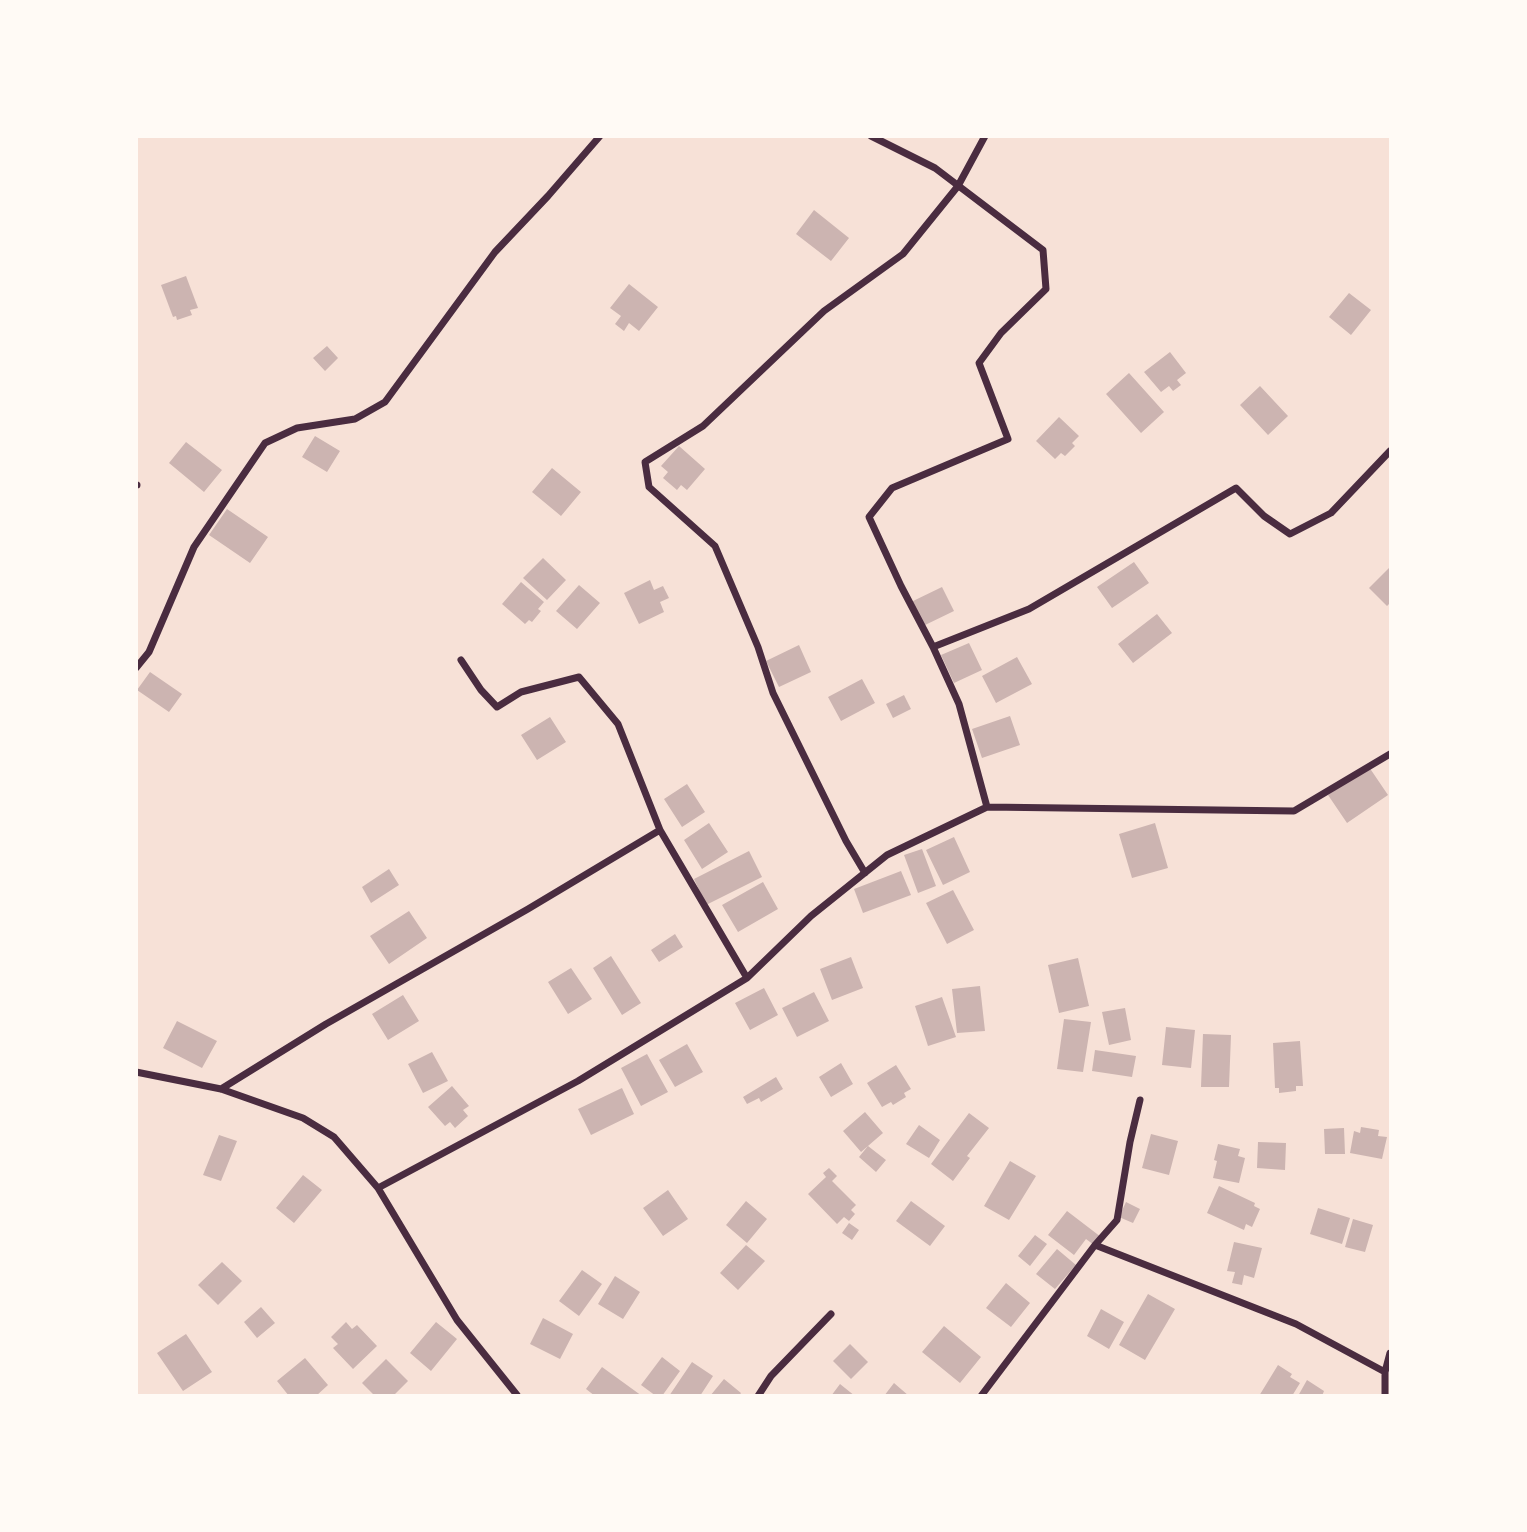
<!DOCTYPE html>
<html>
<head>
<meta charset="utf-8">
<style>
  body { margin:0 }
  #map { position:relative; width:1527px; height:1532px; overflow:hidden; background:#f7e1d7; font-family:"DM Sans",sans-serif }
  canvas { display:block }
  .frame { position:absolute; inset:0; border:138px solid #fffaf5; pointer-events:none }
</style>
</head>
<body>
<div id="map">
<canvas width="1527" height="1532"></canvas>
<div class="frame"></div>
</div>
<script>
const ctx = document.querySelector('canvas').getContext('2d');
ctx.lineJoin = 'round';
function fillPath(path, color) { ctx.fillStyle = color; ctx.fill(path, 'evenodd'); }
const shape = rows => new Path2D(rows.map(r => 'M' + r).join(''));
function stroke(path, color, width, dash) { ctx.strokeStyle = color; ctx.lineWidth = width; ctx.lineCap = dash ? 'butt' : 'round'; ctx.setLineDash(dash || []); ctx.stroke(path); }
const building = shape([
  [814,210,849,238,831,261,796,234],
  [186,276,198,308,190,310,192,315,177,320,176,316,173,317,161,285],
  [629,284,658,307,639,331,629,323,624,331,615,324,621,316,610,308],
  [1349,293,1371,310,1351,335,1329,317],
  [327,346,338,358,325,371,313,358],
  [1170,352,1186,373,1177,380,1181,385,1173,391,1169,386,1161,392,1144,372],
  [1129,373,1164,412,1141,433,1106,394],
  [1260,386,1288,416,1268,435,1240,405],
  [1059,417,1079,436,1072,443,1075,446,1065,456,1061,453,1055,459,1036,441],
  [315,436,340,451,327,472,302,457],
  [186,442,222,470,204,492,169,463],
  [679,446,705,469,687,490,681,485,677,490,663,478,668,472,661,466],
  [552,468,581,492,561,516,532,492],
  [227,509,268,537,250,563,209,535],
  [543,558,566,580,547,600,523,578],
  [1134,562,1149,583,1112,608,1097,587],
  [1390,567,1390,603,1387,606,1369,588],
  [650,580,654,590,663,586,669,598,660,602,664,612,639,624,624,593],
  [521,582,544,602,538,609,541,611,532,622,529,620,525,624,502,604],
  [579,585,600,603,577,629,556,611],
  [942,587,954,611,923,626,911,602],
  [1157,614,1172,633,1133,663,1118,644],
  [969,643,982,670,954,683,941,655],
  [799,645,811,672,779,687,766,661],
  [1017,657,1032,684,996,703,982,676],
  [150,672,182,694,169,712,137,690],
  [862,679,875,703,841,721,828,697],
  [904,695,911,709,893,718,886,704],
  [1010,716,1020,745,982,758,972,729],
  [550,717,566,742,537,760,521,735],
  [1369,767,1388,795,1347,823,1328,795],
  [687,784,705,812,682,827,664,799],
  [709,823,728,852,702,869,684,840],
  [1155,823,1168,868,1132,878,1119,834],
  [954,837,970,872,943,885,926,850],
  [922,849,936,886,918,893,904,855],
  [749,851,762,877,706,905,694,879],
  [389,869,399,885,371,903,362,887],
  [901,871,911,895,863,913,854,889],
  [763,882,778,909,738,932,722,905],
  [953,890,974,930,947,944,926,903],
  [409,911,427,938,389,964,370,936],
  [675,934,683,947,659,962,651,950],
  [611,956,641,1003,622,1015,593,968],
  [851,957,863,988,832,1000,820,969],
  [1078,958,1089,1006,1059,1013,1048,965],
  [571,968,592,999,568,1014,548,982],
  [980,986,985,1031,957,1033,952,989],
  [764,988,778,1015,750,1030,735,1003],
  [814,992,829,1021,797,1037,782,1008],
  [403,995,419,1021,388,1040,372,1014],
  [942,997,956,1037,928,1046,915,1006],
  [1125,1008,1131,1040,1109,1045,1102,1012],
  [1064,1019,1091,1022,1083,1072,1057,1069],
  [177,1021,217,1041,202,1068,163,1048],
  [1166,1027,1195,1030,1191,1068,1162,1065],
  [1203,1034,1231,1035,1229,1087,1201,1087],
  [1300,1041,1303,1086,1296,1086,1296,1091,1279,1093,1279,1088,1275,1088,1273,1043],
  [687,1044,703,1072,675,1087,659,1060],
  [1095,1050,1136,1056,1132,1077,1092,1071],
  [432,1052,448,1081,423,1093,408,1064],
  [647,1054,668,1092,641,1106,621,1068],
  [841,1063,853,1084,831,1097,819,1077],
  [896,1065,911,1089,904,1093,906,1097,893,1105,891,1102,882,1107,867,1083],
  [776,1077,783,1089,761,1102,759,1098,747,1104,743,1097],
  [452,1086,469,1106,463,1110,468,1116,455,1128,450,1122,445,1126,428,1107],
  [622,1088,634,1114,591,1135,578,1109],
  [865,1112,883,1133,861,1152,843,1131],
  [969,1113,989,1128,967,1156,970,1158,953,1181,931,1164],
  [919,1125,940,1140,929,1158,906,1144],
  [1361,1127,1379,1130,1378,1136,1387,1137,1382,1159,1350,1153,1354,1131,1360,1133],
  [1344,1128,1345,1154,1325,1154,1324,1129],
  [1151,1134,1178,1141,1169,1175,1142,1168],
  [219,1135,237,1141,221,1181,203,1175],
  [1258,1142,1286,1143,1285,1170,1257,1168],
  [1218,1144,1240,1149,1238,1156,1245,1158,1239,1183,1213,1178,1217,1161,1214,1160],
  [868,1146,886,1160,876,1172,859,1157],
  [1010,1161,1036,1176,1009,1220,984,1206],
  [829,1168,837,1176,832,1181,856,1205,851,1210,855,1214,849,1221,844,1217,837,1224,808,1194,826,1177,823,1173],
  [303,1175,322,1190,294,1223,276,1208],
  [1219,1186,1255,1203,1254,1206,1260,1209,1252,1227,1246,1224,1244,1230,1207,1213],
  [668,1190,688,1219,663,1236,643,1208],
  [746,1201,767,1219,747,1243,726,1225],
  [911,1201,945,1226,930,1246,896,1221],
  [1126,1202,1140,1209,1133,1223,1119,1217],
  [1318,1208,1350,1218,1342,1244,1310,1234],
  [1067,1211,1101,1237,1094,1245,1086,1239,1074,1255,1048,1235],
  [1353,1219,1373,1225,1365,1252,1345,1247],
  [849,1223,859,1230,852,1240,842,1233],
  [1035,1235,1047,1244,1030,1266,1018,1256],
  [1234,1242,1262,1248,1254,1278,1244,1275,1242,1285,1232,1283,1235,1272,1227,1271],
  [746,1245,765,1261,738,1290,720,1273],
  [1057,1249,1076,1265,1055,1289,1036,1274],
  [222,1262,242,1281,218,1305,198,1285],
  [582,1270,602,1284,579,1316,559,1301],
  [615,1276,640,1292,623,1319,598,1304],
  [1006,1283,1030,1303,1011,1327,986,1308],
  [1148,1294,1175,1309,1145,1360,1119,1345],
  [261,1307,275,1323,257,1338,244,1322],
  [1101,1309,1124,1322,1109,1349,1087,1336],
  [543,1318,573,1334,560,1359,530,1344],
  [346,1322,352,1329,357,1325,377,1346,353,1369,333,1348,338,1344,331,1337],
  [436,1322,457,1339,431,1371,410,1353],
  [944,1326,981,1357,960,1383,922,1352],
  [186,1334,212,1372,183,1391,157,1353],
  [850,1344,868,1362,851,1379,833,1361],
  [662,1357,680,1371,662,1396,656,1396,641,1385],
  [305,1358,328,1385,316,1396,289,1396,277,1381],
  [386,1359,408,1381,393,1396,375,1396,362,1383],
  [692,1362,713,1376,700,1396,669,1396],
  [1278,1365,1292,1374,1290,1377,1300,1383,1292,1396,1259,1396],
  [602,1367,642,1396,595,1396,586,1389],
  [724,1379,741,1393,739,1396,710,1396],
  [1307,1380,1324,1391,1322,1396,1298,1396],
  [894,1383,909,1396,884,1396],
  [840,1384,855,1396,831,1396]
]);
const minor = shape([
  [871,136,935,168,1043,250,1046,289,1001,333,979,363,1008,439,892,488,869,517,901,586,933,647,959,704,987,807],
  [136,485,137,485],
  [933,647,1029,609,1236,488,1264,516,1290,534,1331,513,1390,451],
  [461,660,481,690,497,707,521,692,579,677,618,724,660,830,747,978],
  [136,668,149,652,194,547,265,443,297,428,355,419,385,402,495,252,548,196,600,136],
  [865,873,846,841,773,693,758,647,715,546,649,487,645,462,703,426,824,311,903,254,958,186,985,136],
  [136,1072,221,1089,303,1118,334,1137,378,1188,457,1320,517,1395],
  [221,1089,326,1024,528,909,660,830],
  [378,1188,578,1081,747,978,811,916,887,855,987,807,1294,811,1390,754],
  [1095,1245,1296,1324,1385,1372],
  [758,1396,771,1376,831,1314],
  [981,1396,1095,1245,1117,1220,1130,1142,1140,1100],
  [1385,1396,1385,1372,1390,1353]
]);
fillPath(building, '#ccb4b1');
stroke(minor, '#4a2c40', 7);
</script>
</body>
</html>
